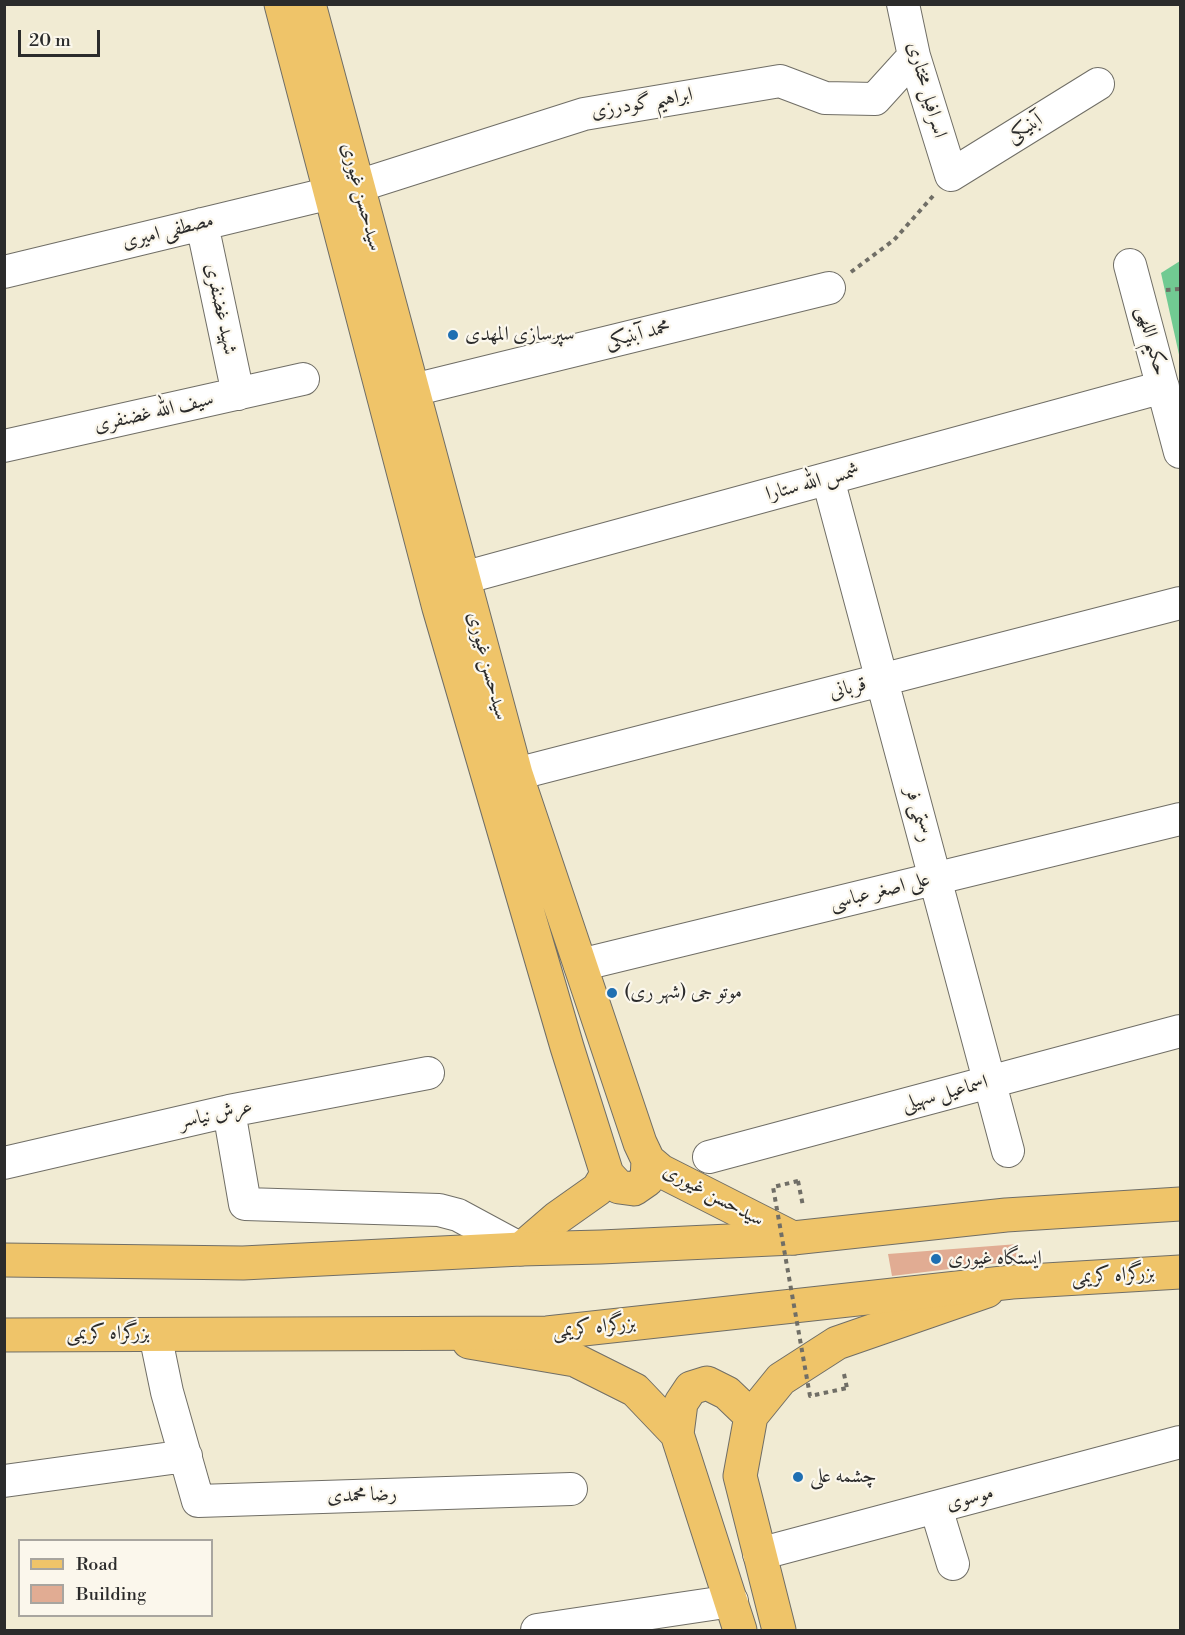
<!DOCTYPE html>
<html>
<head>
<meta charset="utf-8">
<style>
  body { margin:0 }
  #map { position:relative; width:1185px; height:1635px; overflow:hidden; background:#f1ebd3; font-family:"Libre Bodoni",serif }
  canvas { display:block }
  .frame { position:absolute; inset:0; border:6px solid #2b2b2b; pointer-events:none }
  .legend { position:absolute; left:18px; top:1539px; width:195px; height:78px; box-sizing:border-box; background:#fbf7ec; border:2px solid #a8a59f; margin:0; padding:8px 10px; list-style:none; font-size:18px; color:#2b2b2b }
  .legend li { display:flex; align-items:center; gap:12px; height:30px }
  .legend b { width:30px; border:2px solid #a8a59f }
  .scale { position:absolute; left:18px; top:30px; width:82px; height:27px; box-sizing:border-box; border:3px solid #2b2b2b; border-top:0; padding-left:8px; font-size:18px; line-height:21px; white-space:nowrap; color:#2b2b2b; -webkit-text-stroke:4px #fbf7ec; paint-order:stroke }
</style>
</head>
<body>
<div id="map">
<canvas width="1185" height="1635"></canvas>
<div class="frame"></div>
<ul class="legend">
<li><b style="height:8px;background:#efc469"></b>Road</li>
<li><b style="height:16px;background:#e1ac93"></b>Building</li>
</ul>
<div class="scale">20 m</div>
</div>
<script>
const ctx = document.querySelector('canvas').getContext('2d');
ctx.lineJoin = 'round';
function fillPath(path, color) { ctx.fillStyle = color; ctx.fill(path, 'evenodd'); }
const shape = rows => new Path2D(rows.map(r => 'M' + r).join(''));
function stroke(path, color, width, dash) { ctx.strokeStyle = color; ctx.lineWidth = width; ctx.lineCap = dash ? 'butt' : 'round'; ctx.setLineDash(dash || []); ctx.stroke(path); }
function drawText(font, color, halo, rows, align = 'center') {
  ctx.font = font + ' "Libre Bodoni",Amiri,serif'; ctx.lineWidth = 4.5; ctx.setLineDash([]); ctx.textBaseline = 'middle'; ctx.strokeStyle = halo; ctx.fillStyle = color; for (const [text, x, y, turn = 0] of rows) {
    ctx.save(); ctx.translate(x, y); ctx.rotate((+turn || 0) * Math.PI / 180); ctx.textAlign = isNaN(turn) ? turn : align; if (halo) ctx.strokeText(text, 0, 0); ctx.fillText(text, 0, 0); ctx.restore();
  }
}
const green = shape([
  [1180,261,1180,359,1161,273]
]);
const building = shape([
  [1018,1244,1015,1261,892,1276,888,1254]
]);
const path = shape([
  [851,272,894,240,933,196],
  [1166,290,1180,289],
  [798,1181,803,1206],
  [844,1374,847,1388]
]);
const minor = shape([
  [903,4,914,56,951,175,1098,84],
  [358,186,584,114,780,81,825,98,875,99,914,56],
  [202,224,238,394],
  [1130,265,1180,452],
  [4,272,331,193],
  [413,390,829,288],
  [4,446,303,379],
  [828,479,1008,1151],
  [463,578,1163,387],
  [516,774,1180,603],
  [580,965,1180,819],
  [229,1111,245,1204,439,1210,458,1215,521,1249],
  [709,1157,1180,1031],
  [4,1163,229,1111,428,1073],
  [155,1334,167,1392,198,1501,571,1489],
  [4,1481,186,1456],
  [936,1508,953,1564],
  [759,1554,1180,1442],
  [537,1630,732,1601]
]);
const major = shape([
  [281,4,439,608,567,1047,607,1174,619,1187,634,1189,647,1180,648,1160],
  [309,4,516,774,640,1143,648,1160,661,1171,793,1238],
  [521,1249,557,1218,598,1189,607,1174],
  [469,1342,575,1360,635,1390,677,1434,740,1630],
  [677,1434,681,1403,691,1388,707,1383,727,1393,751,1416],
  [779,1630,740,1476,751,1416,781,1379,837,1343,987,1291]
]);
const highway = shape([
  [4,1260,243,1263,521,1249,601,1247,793,1238,1006,1215,1180,1204],
  [4,1335,547,1333,1012,1282,1180,1272]
]);
const pathBridge = shape([
  [798,1181,773,1187,810,1396,847,1388]
]);
const markers = [
  [453,335,6,"#1f6fb2"],
  [612,993,6,"#1f6fb2"],
  [936,1259,6,"#1f6fb2"],
  [798,1477,6,"#1f6fb2"]
];
const streetNames = [
  ["اسرافیل مختاری",926,90,74],
  ["ابراهیم گودرزی",642,104,-10],
  ["آبنیکی",1025,129,-32],
  ["سیدحسن غیوری",361,197,75],
  ["مصطفی امیری",168,232,-14],
  ["شهید غضنفری",220,309,78],
  ["محمد آبنیکی",638,335,-14],
  ["حکیم اللهی",1151,341,75],
  ["سیف الله غضنفری",154,413,-13],
  ["شمس الله ستارا",813,483,-15],
  ["سیدحسن غیوری",487,666,75],
  ["قربانی",848,689,-14],
  ["رستمی فر",918,815,75],
  ["علی اصغر عباسی",880,892,-14],
  ["اسماعیل سهیلی",945,1094,-15],
  ["عرش نیاسر",216,1115,-12],
  ["سیدحسن غیوری",713,1196,28],
  ["بزرگراه کریمی",1113,1276,-3],
  ["بزرگراه کریمی",594,1328,-6],
  ["بزرگراه کریمی",108,1334],
  ["رضا محمدی",362,1496,-2],
  ["موسوی",970,1499,-15]
];
const poiNames = [
  ["سپرسازی المهدی",465,335],
  ["موتو جی (شهر ری)",624,993],
  ["ایستگاه غیوری",948,1259],
  ["چشمه علی",810,1477]
];
fillPath(green, '#71ca92');
fillPath(building, '#e1ac93');
stroke(minor, '#706e66', 34);
stroke(major, '#706e66', 35);
stroke(highway, '#706e66', 35);
stroke(path, '#706e66', 4, [4.5, 4.5]);
stroke(minor, '#fff', 32);
stroke(major, '#efc469', 33);
stroke(highway, '#efc469', 33);
stroke(pathBridge, '#706e66', 4, [4.5, 4.5]);
for (const [x, y, r, color] of markers) { const dot = new Path2D(); dot.arc(x, y, r, 0, 2 * Math.PI); ctx.fillStyle = color; ctx.fill(dot); stroke(dot, '#fbf7ec', 2); }
drawText('20px', '#2b2b2b', '#fbf7ec', streetNames);
drawText('20px', '#2b2b2b', '#fbf7ec', poiNames, 'left');
</script>
</body>
</html>
